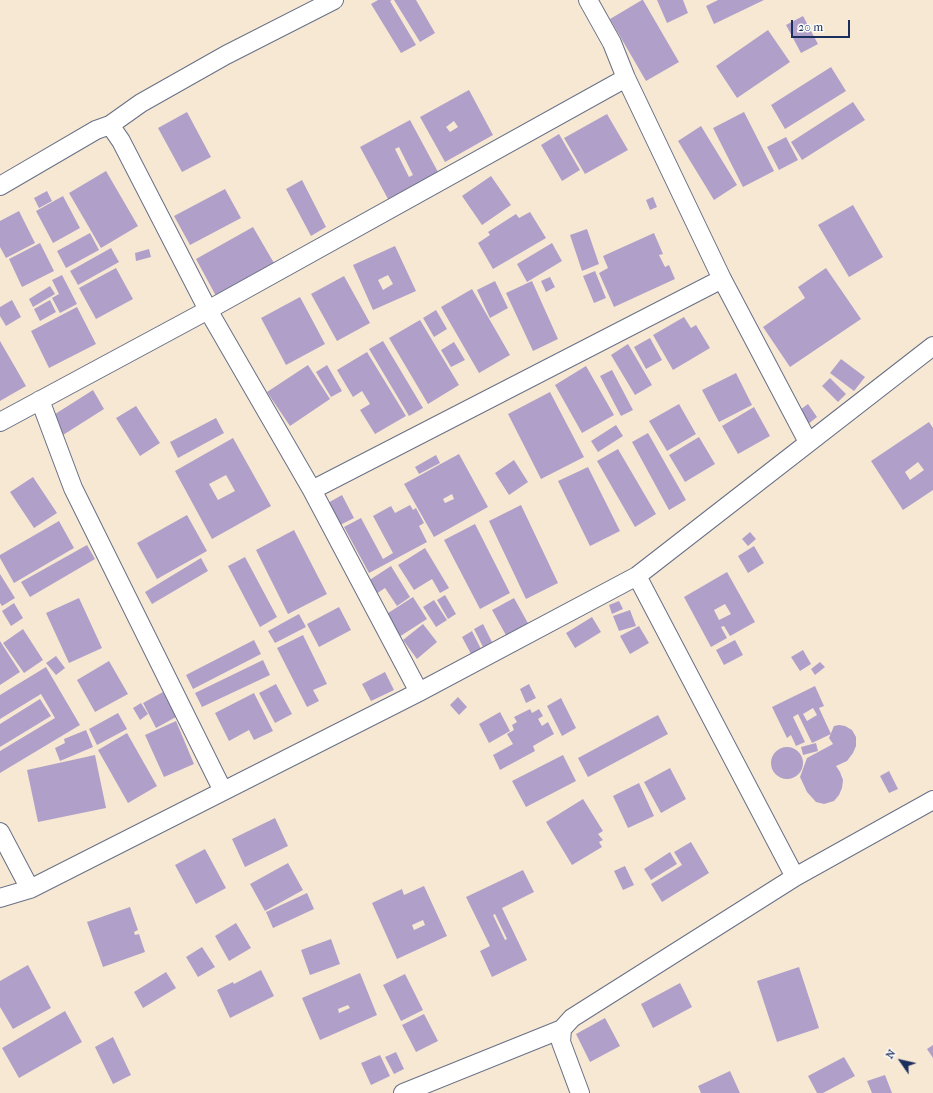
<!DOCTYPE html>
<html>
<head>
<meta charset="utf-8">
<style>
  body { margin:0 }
  #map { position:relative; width:933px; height:1093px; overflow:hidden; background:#f7e8d3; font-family:"IM FELL French Canon",serif }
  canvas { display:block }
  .north { position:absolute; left:881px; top:1041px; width:40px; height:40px; -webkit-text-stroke:3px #fdfcf7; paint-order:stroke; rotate:304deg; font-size:11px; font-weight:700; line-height:16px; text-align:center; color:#1b2f5e }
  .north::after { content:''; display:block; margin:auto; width:14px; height:18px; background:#1b2f5e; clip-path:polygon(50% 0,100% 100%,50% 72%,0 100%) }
  .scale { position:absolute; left:791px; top:20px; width:59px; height:18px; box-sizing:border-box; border:2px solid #1b2f5e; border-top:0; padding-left:5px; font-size:12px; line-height:14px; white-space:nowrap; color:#1b2f5e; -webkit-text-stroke:3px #fdfcf7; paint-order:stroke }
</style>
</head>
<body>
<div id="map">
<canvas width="933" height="1093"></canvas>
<div class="north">N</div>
<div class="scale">20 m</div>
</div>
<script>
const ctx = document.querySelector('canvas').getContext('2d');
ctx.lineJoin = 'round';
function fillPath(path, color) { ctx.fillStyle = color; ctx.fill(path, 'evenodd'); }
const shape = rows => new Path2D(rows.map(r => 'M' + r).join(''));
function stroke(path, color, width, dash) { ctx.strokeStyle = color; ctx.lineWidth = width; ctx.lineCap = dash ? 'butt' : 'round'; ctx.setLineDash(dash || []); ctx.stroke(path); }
const building = shape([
  [378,0,392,0,390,1,416,45,401,53,371,4],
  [394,0,416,0,435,33,420,42],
  [642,0,643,0,679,62,646,81,610,19],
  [657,0,683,0,688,13,667,23],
  [718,0,764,0,714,24,706,6],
  [803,16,818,44,801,53,786,25],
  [768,30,790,62,737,98,716,66],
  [831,67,846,91,785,129,771,105],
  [469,90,493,135,445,162,420,117],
  [454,121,458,127,450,132,446,127],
  [853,102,865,120,802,160,791,142],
  [187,112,211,157,182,172,158,128],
  [744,112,774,171,743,187,713,128],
  [607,114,628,150,585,174,564,138],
  [410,120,438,172,388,199,360,147],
  [399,147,413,175,409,177,395,149],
  [701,126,737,185,714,200,678,141],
  [559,134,580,170,562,181,541,145],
  [786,137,798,160,779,170,767,147],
  [106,171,138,226,101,248,69,193],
  [491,176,511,205,482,225,462,196],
  [302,180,326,227,311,236,286,189],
  [225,189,241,218,190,245,174,216],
  [47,191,52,201,39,208,34,198],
  [63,196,80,228,53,243,36,211],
  [653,197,657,207,650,210,646,200],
  [853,205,883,257,849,277,818,225],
  [19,211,35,243,6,258,0,247,0,221],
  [530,212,546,238,493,269,478,243,490,235,488,232,516,214,519,218],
  [253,227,274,263,216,296,196,259],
  [587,229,599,264,582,271,570,235],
  [90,233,99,250,66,268,57,251],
  [654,233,663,254,659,255,665,267,669,265,675,279,614,307,599,273,608,268,603,256],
  [40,243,54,271,22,287,9,259],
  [552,243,562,261,527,282,517,264],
  [395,246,416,291,373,310,353,265],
  [388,275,393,284,383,290,378,280],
  [111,248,119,262,78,285,70,271],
  [149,249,151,257,136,261,135,253],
  [116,268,133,299,96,319,79,288],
  [826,268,861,319,790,367,763,327,805,298,798,287],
  [595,271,606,298,594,303,583,276],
  [62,275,77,304,60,313,52,298,59,294,52,280],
  [344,276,370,323,337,341,311,294],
  [550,277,555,287,546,292,541,281],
  [495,281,508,308,490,318,477,290],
  [532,281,558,339,533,351,506,293],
  [50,286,55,294,33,307,29,299],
  [472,289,510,355,479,373,441,307],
  [300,297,325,344,286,365,261,318],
  [12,300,21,317,6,326,0,316,0,307],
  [50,300,56,312,40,321,34,309],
  [77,307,96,344,49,368,31,331],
  [436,310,447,329,434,337,423,318],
  [684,317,691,328,696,325,710,348,673,370,653,335],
  [420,320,459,385,428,404,389,338],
  [650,338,662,360,646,369,634,347],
  [0,341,26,386,0,401],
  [383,341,423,408,409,416,369,349],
  [454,342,465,360,451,367,441,350],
  [628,344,652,385,635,395,611,355],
  [367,352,406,416,375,434,360,410,370,404,362,391,353,397,337,370],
  [841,359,865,377,854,391,830,373],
  [308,365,330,399,290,426,267,392],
  [327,365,342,391,331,397,316,372],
  [586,366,614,415,582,433,555,385],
  [612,370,633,410,621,416,600,376],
  [736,373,752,405,719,422,702,390],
  [830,378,846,394,838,402,822,386],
  [93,390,104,409,63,435,52,416],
  [550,392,584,457,541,479,508,414],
  [679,404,696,434,667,451,649,421],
  [808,404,817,417,807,425,797,412],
  [136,406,160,443,140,456,116,418],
  [754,407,770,436,738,454,722,426],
  [216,418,224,433,178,458,170,442],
  [929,422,933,428,933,490,903,510,871,461],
  [918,462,924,470,910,480,905,472],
  [616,425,623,436,598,452,591,441],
  [648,433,686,500,669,510,632,442],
  [699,437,715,464,685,482,669,455],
  [233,438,271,506,212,539,175,471],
  [226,475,235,491,218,500,209,484],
  [618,449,656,514,635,527,597,461],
  [459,454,488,507,434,537,404,484],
  [452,494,454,499,445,503,443,499],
  [436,455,440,463,419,474,415,467],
  [514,460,528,482,509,495,495,473],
  [588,467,620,531,590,546,558,481],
  [33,477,57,513,34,528,10,492],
  [342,495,354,518,338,526,326,504],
  [410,505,413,510,416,508,424,523,419,526,427,542,369,573,344,527,361,518,383,559,393,553,373,516,391,506,395,513],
  [521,505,558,583,526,599,489,521],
  [187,515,207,551,157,579,137,543],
  [59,521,74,548,14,583,0,558,0,555],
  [475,524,510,593,480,609,444,540],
  [294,530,327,594,288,614,256,550],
  [750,532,756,539,748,546,742,539],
  [87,545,95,559,30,597,21,582],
  [754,546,764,563,748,573,738,556],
  [425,548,449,588,440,593,432,579,414,590,398,565],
  [245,557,277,617,260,627,228,566],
  [201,558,208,571,152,604,145,592],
  [391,566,410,597,397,606,385,588,376,594,368,581],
  [727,572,755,622,730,636,724,626,721,627,727,638,711,647,684,597],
  [725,604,731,614,719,620,714,610],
  [0,574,15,598,2,606,0,603],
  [445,595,456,614,448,619,437,600],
  [413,597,427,619,399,637,385,615],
  [79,598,102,648,69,663,46,613],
  [514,598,529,625,507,637,492,610],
  [434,600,447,620,436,627,423,607],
  [619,601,623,609,612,614,609,605],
  [14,603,23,618,11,626,2,611],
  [339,607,351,630,319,647,307,624],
  [630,610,636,626,619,631,613,616],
  [299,614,306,627,275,643,268,631],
  [592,617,601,632,575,648,566,633],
  [423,624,437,642,417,659,403,640],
  [483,624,492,642,483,647,474,629],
  [639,626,649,643,630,654,620,636],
  [23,629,43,660,24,673,3,643],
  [472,631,481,649,471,654,462,637],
  [303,635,327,684,313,690,319,701,307,707,277,648],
  [254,640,261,654,193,689,186,675],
  [735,640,743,655,724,665,716,650],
  [0,641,20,672,0,685],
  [803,650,811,664,800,671,791,657],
  [56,656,65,668,56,675,46,663],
  [263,660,270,675,202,707,195,693],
  [109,661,128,694,95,712,77,680],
  [820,662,825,667,815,675,811,669],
  [46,667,80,725,0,773,0,751,55,718,41,694,0,719,0,695],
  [385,672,394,690,371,701,362,684],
  [276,684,292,714,275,723,259,693],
  [529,684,536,698,526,703,520,689],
  [815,686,824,706,819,708,831,734,812,743,798,714,793,717,805,742,796,746,791,735,787,738,772,707],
  [813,708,817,715,807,721,803,714],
  [163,692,176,717,156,728,143,703],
  [254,693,273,731,254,740,249,730,229,741,215,713],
  [458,697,467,707,459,715,450,705],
  [561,698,576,728,562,736,547,706],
  [40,699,51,716,0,747,0,724],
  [141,703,148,714,140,720,133,708],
  [530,709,532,713,539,709,543,716,538,719,542,726,548,722,554,734,533,746,535,751,500,770,493,755,513,744,507,734,514,730,512,725,517,722,514,717],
  [500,712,510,731,489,743,479,724],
  [118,713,127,729,97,745,89,729],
  [658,715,668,734,588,777,578,758],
  [176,721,194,764,164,777,145,735],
  [839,725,845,726,852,730,856,737,856,746,853,753,847,761,836,766,840,772,843,780,842,788,839,795,834,801,824,804,816,802,807,792,800,777,807,758,833,744,829,738,834,726],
  [86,730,93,747,60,761,55,748,65,743,64,739],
  [127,733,157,786,128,803,98,750],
  [816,743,818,751,803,755,801,747],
  '771 763a16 16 0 1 1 32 0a16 16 0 1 1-32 0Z',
  [95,755,106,808,38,822,27,770],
  [563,755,576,781,526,807,512,781],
  [670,768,686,799,661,813,644,782],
  [889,771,898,789,889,793,880,776],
  [639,783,654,816,628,828,613,796],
  [583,799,603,831,598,834,603,840,599,842,602,847,572,865,546,822],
  [275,818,288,846,245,867,232,839],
  [691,842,709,873,662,902,651,884,682,865,674,852],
  [205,849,226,888,196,904,175,865],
  [670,852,677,864,651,880,644,869],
  [288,863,303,890,265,911,250,884],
  [625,866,634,885,623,890,614,871],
  [523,870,534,892,502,908,527,960,492,977,480,951,490,946,466,897],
  [495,914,507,939,505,940,493,915],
  [424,886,447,936,397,959,372,903,402,889,404,895],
  [423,920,425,925,414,930,412,925],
  [307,893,314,909,273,928,266,912],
  [130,907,138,930,134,932,135,935,139,934,145,952,103,967,87,922],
  [236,923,251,948,229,961,215,936],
  [331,939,340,964,310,975,301,950],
  [202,947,215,967,198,977,186,957],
  [28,965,51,1008,13,1029,0,1007,0,981],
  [799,967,819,1028,777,1042,757,981],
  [261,970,274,996,230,1018,217,990,233,982,234,984],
  [166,972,176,988,143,1008,134,992],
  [360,973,377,1015,320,1040,302,998],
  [348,1005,350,1008,339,1013,338,1009],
  [405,974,423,1010,401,1021,383,985],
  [680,983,692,1007,653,1028,641,1004],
  [65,1011,82,1042,19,1078,2,1048],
  [424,1014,438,1041,416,1052,402,1025],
  [605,1018,620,1046,590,1062,576,1034],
  [113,1037,131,1075,113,1084,95,1047],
  [933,1045,933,1058,927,1049],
  [396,1052,404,1069,394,1074,385,1057],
  [380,1055,390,1076,371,1085,361,1063],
  [844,1057,855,1076,823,1093,817,1093,808,1076],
  [730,1071,740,1093,701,1093,698,1086],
  [885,1075,892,1093,872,1093,867,1081]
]);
const street = shape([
  [588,0,612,43,626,78,722,279,808,442],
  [110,125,121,141,208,310,312,490,419,692],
  [0,186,96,130,110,125,141,103,226,55,334,0],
  [40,400,73,488,223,791],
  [0,422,208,310,626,78],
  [312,490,722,279],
  [637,576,795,877],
  [0,832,30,889],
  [0,898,30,889,419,692,637,576,933,346],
  [562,1029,561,1042,580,1093],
  [403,1093,562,1029,572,1018,795,877,933,800]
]);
fillPath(building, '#b0a0c9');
stroke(street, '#687087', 20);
stroke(street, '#fff', 18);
</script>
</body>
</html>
